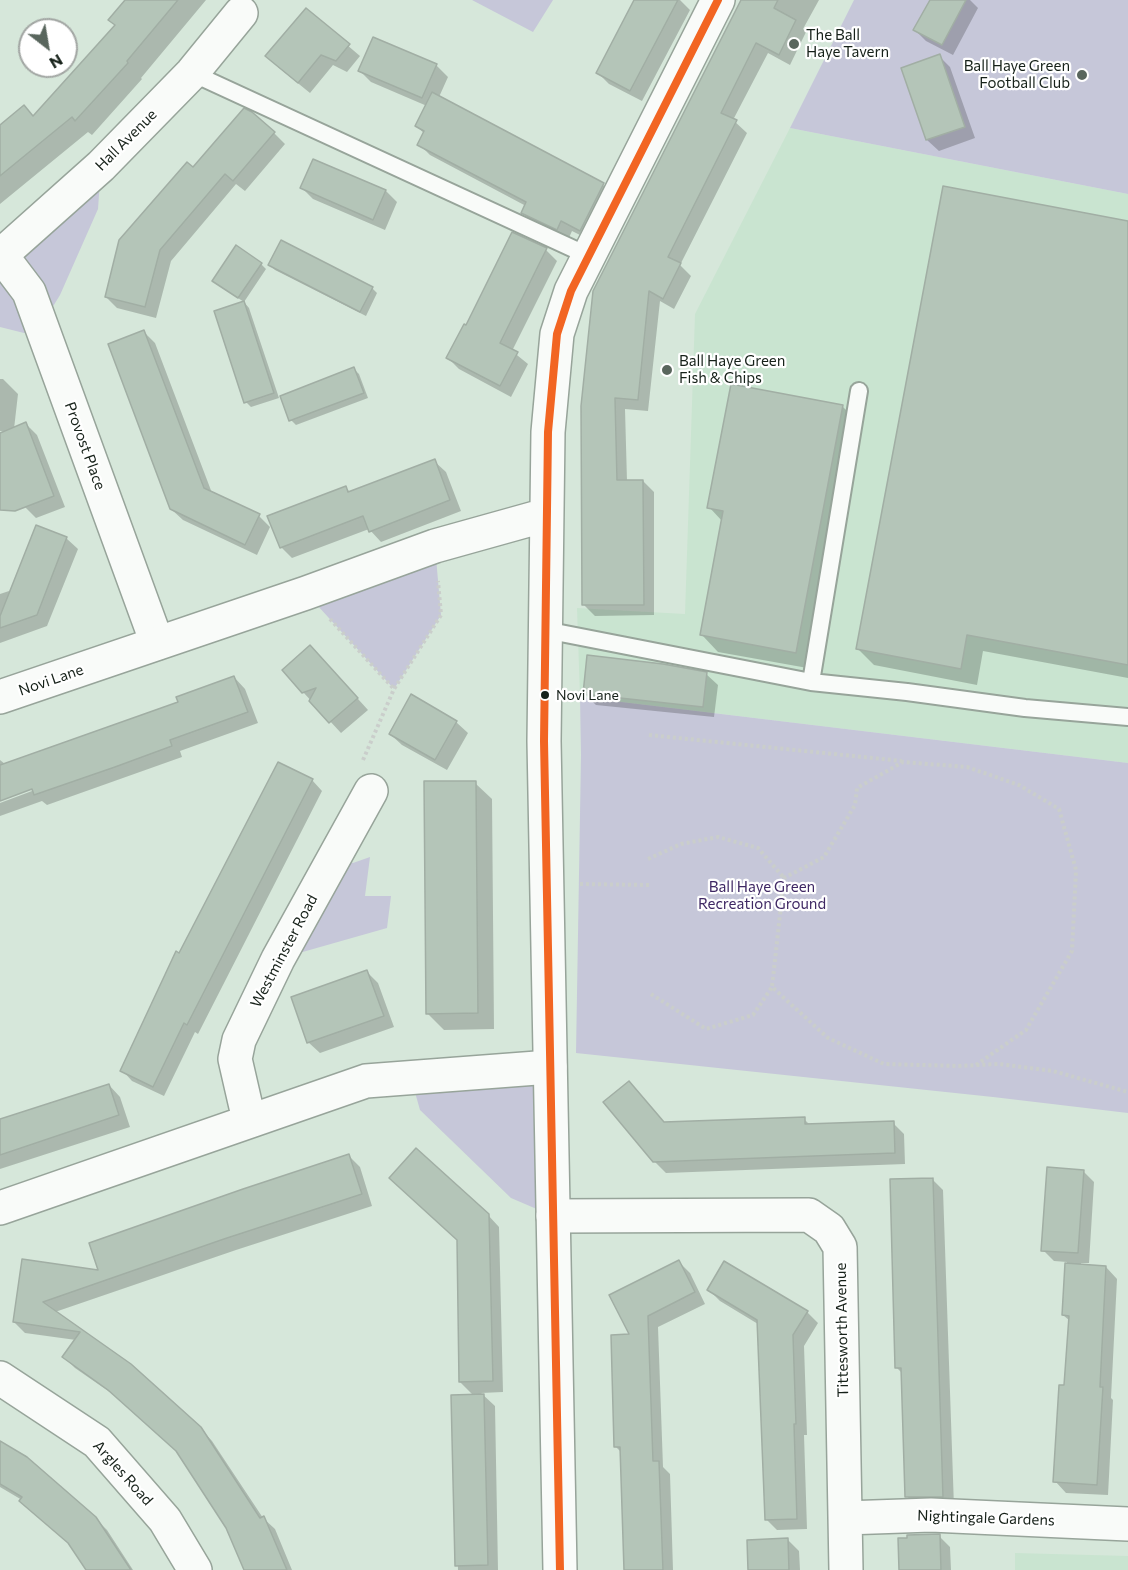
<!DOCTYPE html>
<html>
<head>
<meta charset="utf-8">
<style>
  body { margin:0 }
  #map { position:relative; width:1128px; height:1570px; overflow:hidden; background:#d6e7da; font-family:Commissioner,sans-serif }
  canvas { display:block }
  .north { position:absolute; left:18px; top:18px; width:60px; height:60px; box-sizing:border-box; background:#fff; border:2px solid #a2a6a3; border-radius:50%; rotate:149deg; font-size:16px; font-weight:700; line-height:24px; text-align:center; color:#162119 }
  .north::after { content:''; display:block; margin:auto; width:21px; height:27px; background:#59665d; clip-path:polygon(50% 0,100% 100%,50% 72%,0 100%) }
</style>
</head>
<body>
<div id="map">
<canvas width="1128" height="1570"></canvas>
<div class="north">N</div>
</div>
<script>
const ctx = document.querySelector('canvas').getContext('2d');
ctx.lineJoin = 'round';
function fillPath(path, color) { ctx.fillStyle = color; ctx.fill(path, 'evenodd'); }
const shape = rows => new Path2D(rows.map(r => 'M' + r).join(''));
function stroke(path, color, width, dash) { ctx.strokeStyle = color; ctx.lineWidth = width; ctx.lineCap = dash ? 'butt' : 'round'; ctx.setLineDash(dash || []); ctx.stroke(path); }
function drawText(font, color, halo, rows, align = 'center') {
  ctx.font = font + ' Commissioner,sans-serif'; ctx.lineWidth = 4.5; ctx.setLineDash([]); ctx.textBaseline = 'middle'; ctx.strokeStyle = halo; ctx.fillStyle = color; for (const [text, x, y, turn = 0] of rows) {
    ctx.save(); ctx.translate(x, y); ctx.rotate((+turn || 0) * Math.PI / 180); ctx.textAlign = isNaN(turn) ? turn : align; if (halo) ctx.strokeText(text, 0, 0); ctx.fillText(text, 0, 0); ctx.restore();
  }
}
const built = shape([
  [790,128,1128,194,1128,763,580,697,577,608,685,614,695,314],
  [1015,1553,1128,1556,1128,1570,1015,1570]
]);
const green = shape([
  [472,0,553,0,533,32],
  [854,0,1128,0,1128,194,790,128],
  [101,166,98,209,60,295,41,326,24,333,0,327,0,256],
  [435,546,441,615,394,689,306,593],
  [580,697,1128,763,1128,1113,993,1097,576,1053,581,755],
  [335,855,353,863,370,857,365,896,391,896,387,928,278,959],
  [550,1067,553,1216,511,1198,420,1110,411,1078]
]);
const shadow = shape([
  [127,0,206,0,141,78,142,79,92,135,88,132,0,204,0,126,34,117,116,26],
  [636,0,680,0,690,10,642,101,609,84,598,73],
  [742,0,819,0,803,29,806,32,790,65,768,53,733,120,747,133,680,265,691,276,674,309,660,301,648,411,625,409,627,481,643,481,654,492,654,615,595,616,584,605,583,406],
  [931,0,970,0,978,8,953,55,926,41,915,30],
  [306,10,360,56,347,72,333,65,310,93,278,67],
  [939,56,950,67,975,138,939,151,927,140,903,69],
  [436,65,448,77,439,97,603,185,615,196,592,241,572,231,568,240,534,224,523,213,526,206,430,155,419,144,425,134,416,126,427,106,371,82,360,71],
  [274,133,285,144,245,191,236,184,171,261,156,318,117,308,106,297,193,169],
  [302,188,386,191,397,202,385,230,313,199],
  [1128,222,1128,678,983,651,977,685,874,665,858,649],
  [512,234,546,250,557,261,512,351,528,364,511,397,459,369,448,358,467,327],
  [261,264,266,269,244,302,220,286],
  [270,265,372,288,377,293,366,316,275,270],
  [244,302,249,308,279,398,251,407,246,402],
  [144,332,155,343,212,493,259,516,270,527,257,555,183,520,171,509],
  [354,369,359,374,368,398,296,425,291,420],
  [0,379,3,379,18,394,14,429,26,424,37,435,65,507,36,518,25,507,0,444,0,434,6,432,0,431],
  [842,406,859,423,813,669,718,652,702,635,723,522,709,507],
  [434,461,446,472,461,511,381,542,369,529,292,558,281,547,346,488,351,493],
  [66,538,78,549,47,626,0,643,0,594,12,590],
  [321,658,368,710,341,733,303,692],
  [706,674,718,685,714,717,596,705,585,694],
  [234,677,245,689,258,723,180,751,182,757,47,805,42,801,0,816,0,803,40,788,39,785,0,800,0,760,5,764,76,738,78,740,180,703],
  [456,722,468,733,447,770,402,745,390,734],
  [312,780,322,791,198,1034,195,1032,164,1096,132,1081,122,1070,179,955],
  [475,783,492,799,494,1029,444,1030,427,1013],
  [367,972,378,983,394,1027,320,1053,308,1042],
  [629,1083,665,1124,804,1119,811,1126,893,1123,904,1134,905,1164,666,1173,654,1161],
  [109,1085,120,1097,130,1127,0,1169,0,1121],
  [349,1156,360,1167,372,1206,236,1250,55,1312,201,1429,212,1441,263,1518,275,1529,292,1570,246,1570,228,1527,179,1453,121,1400,75,1368,64,1357,76,1340,25,1333,14,1322,23,1261,100,1272],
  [1083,1171,1094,1182,1089,1263,1081,1263,1081,1266,1106,1267,1117,1279,1111,1398,1113,1400,1108,1495,1066,1493,1055,1481,1065,1386,1070,1321,1063,1315,1067,1262,1054,1261,1043,1250],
  [932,1179,943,1190,954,1507,918,1508,907,1496,902,1373,897,1368],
  [488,1215,499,1227,503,1392,481,1393,495,1406,498,1570,458,1570,453,1396,474,1396,460,1382],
  [679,1262,690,1273,705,1304,658,1327,663,1467,670,1474,673,1570,625,1570,622,1453,616,1447,631,1336],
  [709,1290,807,1312,818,1323,804,1346,807,1435,804,1435,807,1529,777,1530,766,1519,758,1324,720,1301],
  [0,1443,95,1518,107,1530,133,1570,87,1570,72,1546,22,1500,0,1487],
  [939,1536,950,1547,951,1570,901,1570],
  [788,1540,799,1551,800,1570,750,1570]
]);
const building = shape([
  [125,0,178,0,127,61,128,63,75,121,72,117,0,176,0,125,24,105,33,116,115,25,108,20,125,0],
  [634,0,678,0,630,91,596,73,634,0],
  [741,0,778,0,774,8,796,20,779,55,756,43,721,113,737,120,668,257,681,263,663,299,649,291,638,400,615,398,617,480,643,480,644,605,582,605,581,406,593,291,741,0],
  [930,0,966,0,942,45,913,30,930,0],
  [306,8,350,44,336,61,321,55,298,83,265,56,306,8],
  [373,37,437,64,422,98,358,71,373,37],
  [940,54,965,127,926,140,901,68,940,54],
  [432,92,604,183,580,231,561,221,557,230,521,213,526,202,417,145,424,131,415,126,432,92],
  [244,108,252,112,275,132,233,181,225,174,160,250,145,307,105,297,119,240,187,162,193,167,244,108],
  [313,159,386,190,373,220,300,188,313,159],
  [943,186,1128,221,1128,665,967,635,961,669,856,649,943,186],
  [512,232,547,248,500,343,518,352,500,386,446,358,464,324,466,325,512,232],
  [281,240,373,287,360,312,268,265,281,240],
  [236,245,262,263,238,298,212,281,236,245],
  [244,301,274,393,244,403,214,311,244,301],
  [144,330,204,488,260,514,245,545,170,509,108,344,144,330],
  [354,367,364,393,289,421,280,396,354,367],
  [731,384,843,405,796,653,700,635,723,511,707,508,731,384],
  [26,422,54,496,15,511,0,510,0,433,26,422],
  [435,459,450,500,369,532,363,516,280,548,267,516,346,486,348,492,435,459],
  [36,525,67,537,37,615,0,628,0,616,36,525],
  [310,645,358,698,329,723,309,701,316,688,302,693,282,670,310,645],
  [587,655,663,664,707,672,703,707,583,694,587,655],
  [234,676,248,712,170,740,172,746,115,767,34,795,32,789,0,801,0,765,178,702,176,697,234,676],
  [411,694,457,721,435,760,389,734,411,694],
  [278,762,313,779,187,1025,184,1023,153,1087,120,1071,176,951,179,953,278,762],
  [424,781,476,781,478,1013,426,1014,424,781],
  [367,970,384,1016,307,1043,291,997,367,970],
  [629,1081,664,1122,805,1117,805,1124,894,1121,895,1153,653,1162,603,1102,629,1081],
  [109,1084,119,1115,0,1155,0,1119,109,1084],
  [416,1148,489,1214,493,1381,459,1382,457,1240,389,1178,416,1148],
  [349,1154,362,1194,224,1239,43,1302,131,1364,201,1427,260,1518,264,1516,287,1570,244,1570,226,1528,176,1451,108,1390,62,1357,80,1332,13,1322,22,1259,98,1270,89,1243,243,1189,349,1154],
  [1047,1167,1084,1170,1078,1253,1041,1251,1047,1167],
  [933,1178,943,1497,905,1497,901,1368,895,1368,890,1179,933,1178],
  [679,1260,695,1292,648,1316,653,1461,659,1461,663,1570,624,1570,620,1447,614,1447,611,1335,629,1334,609,1295,679,1260],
  [724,1261,808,1311,793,1335,796,1424,794,1424,797,1519,765,1520,757,1320,707,1290,724,1261],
  [1065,1263,1106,1266,1100,1387,1103,1387,1097,1485,1053,1482,1059,1385,1064,1385,1069,1316,1062,1315,1065,1263],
  [484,1394,488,1565,455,1566,451,1395,484,1394],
  [0,1441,27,1457,96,1517,131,1570,86,1570,68,1543,19,1501,22,1497,0,1484,0,1441],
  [940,1534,941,1570,899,1570,898,1538,907,1538,907,1535,940,1534],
  [788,1538,789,1570,748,1570,747,1540,788,1538]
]);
const path = shape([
  [330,619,394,689],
  [649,735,902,761],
  [363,760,394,689,441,615,438,581],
  [648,859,681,844,718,837,758,848,784,878],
  [580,884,649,885],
  [651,994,706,1029,753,1015,772,987],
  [976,1065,1026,1030,1072,951,1076,870,1059,809,1019,785,967,767,903,762,857,788,855,805,824,857,784,878,772,987,828,1038,884,1064,958,1066,999,1064,1053,1071,1128,1092]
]);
const lane = shape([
  [192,73,589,256],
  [545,630,811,682,859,391],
  [811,682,907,692,1025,708,1128,717]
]);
const street = shape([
  [1,255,29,292,157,643],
  [0,256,101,166,192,73,241,13],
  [249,1120,235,1059,239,1040,278,959,371,791],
  [0,1208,366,1081,550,1067],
  [553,1216,809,1215,829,1229,840,1247,846,1570],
  [0,1378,97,1442,165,1520,195,1570],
  [845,1518,931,1515,1128,1524]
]);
const secondary = shape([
  [0,697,306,593,435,546,546,515],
  [560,1570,544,741,548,432,557,334,571,291,718,0]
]);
const bus1 = shape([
  [560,1570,544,741,548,432,557,334,571,291,718,0]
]);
const markers = [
  [794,44,6,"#59665d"],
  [1082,75,6,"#59665d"],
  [667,370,6,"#59665d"],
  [545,695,5,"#162119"]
];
const busNames = [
  ["Novi Lane",556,695]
];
const poiNames = [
  ["The Ball",806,35],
  ["Haye Tavern",806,52],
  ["Ball Haye Green",1070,66,"right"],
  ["Football Club",1070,83,"right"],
  ["Ball Haye Green",679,361],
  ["Fish & Chips",679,378]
];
const streetNames = [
  ["Hall Avenue",126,140,-45],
  ["Provost Place",85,446,70],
  ["Novi Lane",51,680,-19],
  ["Westminster Road",284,951,-62],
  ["Tittesworth Avenue",842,1330,-91],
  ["Argles Road",123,1473,48],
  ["Nightingale Gardens",986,1518,2]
];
const parkNames = [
  ["Ball Haye Green",762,887],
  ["Recreation Ground",762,904]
];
fillPath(built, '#c9e4d0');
fillPath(green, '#c6c7d9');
fillPath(shadow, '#0003');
fillPath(building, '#b4c5b8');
stroke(building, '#a1aea4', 1.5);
stroke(lane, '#97a49a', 20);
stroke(street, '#97a49a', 36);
stroke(secondary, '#97a49a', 36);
stroke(path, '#cacecb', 4, [3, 3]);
stroke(lane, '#f9fbf9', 16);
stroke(street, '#f9fbf9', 33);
stroke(secondary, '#f9fbf9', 33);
stroke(bus1, '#f26522', 8);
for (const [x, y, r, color] of markers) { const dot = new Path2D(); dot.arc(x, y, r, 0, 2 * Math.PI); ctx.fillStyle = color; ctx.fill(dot); stroke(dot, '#fff', 2); }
drawText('14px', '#162119', '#fff', busNames, 'left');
drawText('15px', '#162119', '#fff', poiNames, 'left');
drawText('15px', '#162119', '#fff', streetNames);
drawText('15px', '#3f2864', '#fff', parkNames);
</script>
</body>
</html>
